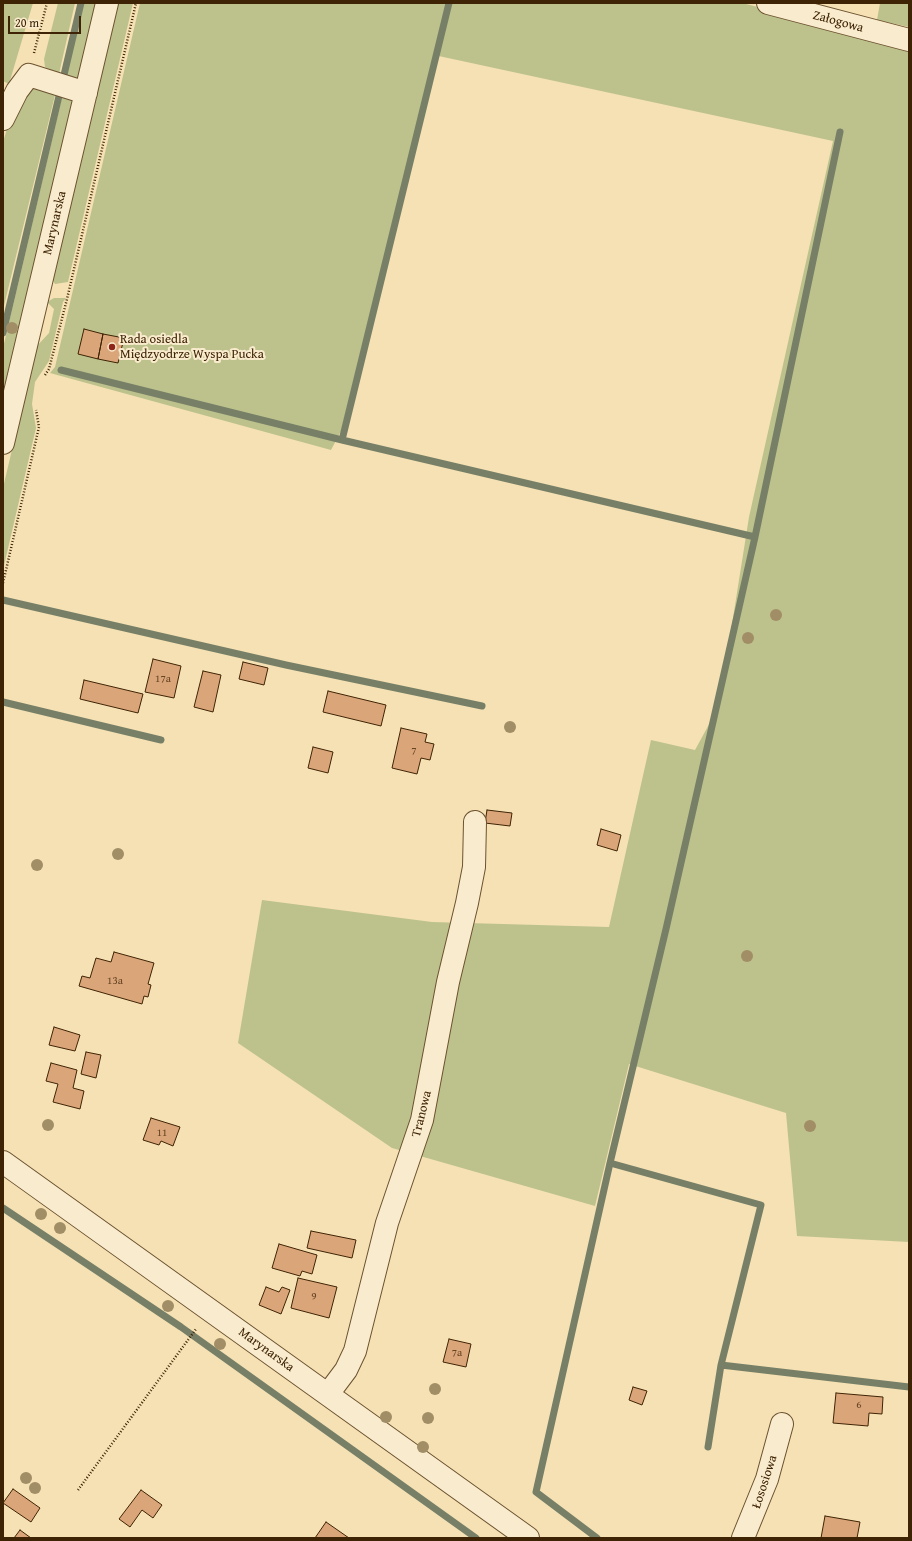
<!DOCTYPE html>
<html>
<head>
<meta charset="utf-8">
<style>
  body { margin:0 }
  #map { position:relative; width:912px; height:1541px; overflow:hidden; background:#f6e1b4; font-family:"Gentium Book Plus",serif }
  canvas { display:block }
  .frame { position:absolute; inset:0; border:4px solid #3e2304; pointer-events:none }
  .scale { position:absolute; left:8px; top:16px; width:73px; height:18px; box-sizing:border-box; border:2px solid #3e2304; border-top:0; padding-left:5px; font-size:12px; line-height:14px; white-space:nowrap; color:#3e2304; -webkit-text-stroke:3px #f9ecce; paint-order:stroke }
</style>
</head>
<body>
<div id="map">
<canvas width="912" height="1541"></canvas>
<div class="frame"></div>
<div class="scale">20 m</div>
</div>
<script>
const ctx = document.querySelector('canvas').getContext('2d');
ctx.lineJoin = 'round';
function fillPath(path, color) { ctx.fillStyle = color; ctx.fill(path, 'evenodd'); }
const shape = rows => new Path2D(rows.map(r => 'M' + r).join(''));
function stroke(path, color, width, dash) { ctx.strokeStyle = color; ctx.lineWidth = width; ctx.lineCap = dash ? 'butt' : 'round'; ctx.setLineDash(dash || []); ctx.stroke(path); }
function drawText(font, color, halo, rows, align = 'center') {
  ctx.font = font + ' "Gentium Book Plus",serif'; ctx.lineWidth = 4; ctx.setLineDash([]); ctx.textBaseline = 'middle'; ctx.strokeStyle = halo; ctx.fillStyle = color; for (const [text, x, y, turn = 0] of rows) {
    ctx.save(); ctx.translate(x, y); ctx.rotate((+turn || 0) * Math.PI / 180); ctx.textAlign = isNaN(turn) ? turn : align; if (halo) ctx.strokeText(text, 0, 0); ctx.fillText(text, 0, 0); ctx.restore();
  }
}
const green = shape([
  [3,3,33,3,9,84,3,81],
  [58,3,75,3,59,74,45,67,44,59],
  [83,3,97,3,79,81,66,77],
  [116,3,133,3,68,282,55,284,52,279],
  [140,3,742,3,909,45,909,1242,797,1236,786,1113,629,1064,595,1206,392,1148,238,1043,262,900,432,922,609,927,651,740,695,750,719,706,749,517,833,141,434,55,341,431,331,450,50,373,55,367],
  [880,3,909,3,909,27,877,20],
  [34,87,56,91,3,310,3,142,13,109],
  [63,93,70,96,73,101,3,399,3,348],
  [54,298,66,298,63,302,49,361,35,382,32,404,36,428,3,570,3,488,36,347,49,333,54,309,47,302]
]);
const stream = shape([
  [3,333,81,3],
  [61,370,342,440,755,537],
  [342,440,449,3],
  [3,600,286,665,482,706],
  [3,702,161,740],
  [610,1163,761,1205,721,1365,909,1387],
  [3,1208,181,1327,476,1538],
  [708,1447,721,1365],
  [597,1538,536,1492,610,1163,666,929,755,537,840,132]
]);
const building = shape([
  [84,329,103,334,98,359,78,354,84,329],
  [103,334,124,338,118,363,98,359,103,334],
  [153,659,181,666,174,698,145,692,153,659],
  [243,662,268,668,264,685,239,679,243,662],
  [203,671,221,675,213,712,194,707,203,671],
  [84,680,143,694,138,713,80,699,84,680],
  [328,691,386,705,381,726,323,712,328,691],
  [401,728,427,734,425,742,434,744,430,760,421,758,417,774,392,768,401,728],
  [313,747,333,752,328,773,308,768,313,747],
  [487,810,512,813,510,826,485,823,487,810],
  [601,829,621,835,617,851,597,845,601,829],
  [114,952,154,963,148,984,151,985,148,997,144,996,142,1004,79,986,82,976,90,978,96,958,111,962,114,952],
  [54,1027,80,1035,75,1051,49,1045,54,1027],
  [86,1052,101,1055,96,1078,81,1074,86,1052],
  [51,1063,77,1070,73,1088,84,1091,80,1109,53,1102,58,1084,46,1081,51,1063],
  [151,1118,180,1127,173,1146,161,1141,159,1145,143,1140,151,1118],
  [311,1231,356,1240,352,1258,307,1248,311,1231],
  [279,1244,317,1255,312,1274,302,1271,300,1276,272,1268,279,1244],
  [298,1278,337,1287,329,1318,291,1308,298,1278],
  [266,1287,279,1292,282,1287,290,1290,281,1314,259,1305,266,1287],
  [449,1339,471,1344,466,1367,443,1362,449,1339],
  [633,1387,647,1391,642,1405,629,1400,633,1387],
  [836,1393,883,1397,882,1414,869,1413,868,1426,833,1423,836,1393],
  [13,1489,40,1508,31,1522,3,1503,13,1489],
  [141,1490,162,1505,153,1518,142,1510,130,1527,119,1519,141,1490],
  [825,1516,860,1522,857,1538,821,1538,825,1516],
  [326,1522,349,1538,315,1538,326,1522],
  [20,1530,31,1538,14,1538,20,1530]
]);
const path = shape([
  [34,53,47,3],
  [45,375,49,369,67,299,136,3],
  [3,583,39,427,36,410],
  [78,1490,196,1329]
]);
const minor = shape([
  [768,3,909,40],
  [3,119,17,91,29,75,86,93],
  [3,443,107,3],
  [3,1162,528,1538],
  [328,1394,346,1370,355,1351,387,1223,422,1120,448,982,467,903,474,867,475,822],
  [743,1538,767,1479,782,1424]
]);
const trees = [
  [12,328],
  [776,615],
  [748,638],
  [510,727],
  [118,854],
  [37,865],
  [747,956],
  [48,1125],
  [810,1126],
  [41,1214],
  [60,1228],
  [168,1306],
  [220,1344],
  [435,1389],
  [386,1417],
  [428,1418],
  [423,1447],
  [26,1478],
  [35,1488]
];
const markers = [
  [112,347,4,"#8f2418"]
];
const numberNames = [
  ["17a",163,679],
  ["7",414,751],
  ["13a",115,981],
  ["11",162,1133],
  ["9",314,1297],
  ["7a",457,1353],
  ["6",859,1405]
];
const streetNames = [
  ["Załogowa",838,22,15],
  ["Marynarska",55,223,-77],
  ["Tranowa",422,1114,-76],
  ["Marynarska",266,1350,36],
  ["Łososiowa",765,1482,-72]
];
const poiNames = [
  ["Rada osiedla",120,340],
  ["Międzyodrze Wyspa Pucka",120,355]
];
fillPath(green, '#bdc28c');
stroke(stream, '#778067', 7);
fillPath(building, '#dba57a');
stroke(building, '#3e2304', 1);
stroke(minor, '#6c5230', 24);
stroke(path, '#3e2304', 2.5, [1, 2]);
stroke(minor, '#f9ecce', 22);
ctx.fillStyle = '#a28e66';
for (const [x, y] of trees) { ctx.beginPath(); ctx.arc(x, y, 6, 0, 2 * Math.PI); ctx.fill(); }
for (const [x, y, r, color] of markers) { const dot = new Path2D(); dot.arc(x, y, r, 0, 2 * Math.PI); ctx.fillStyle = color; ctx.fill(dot); stroke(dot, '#f9ecce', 1.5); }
drawText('11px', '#654422', null, numberNames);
drawText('13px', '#3e2304', '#f9ecce', streetNames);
drawText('13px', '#3e2304', '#f9ecce', poiNames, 'left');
</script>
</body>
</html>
